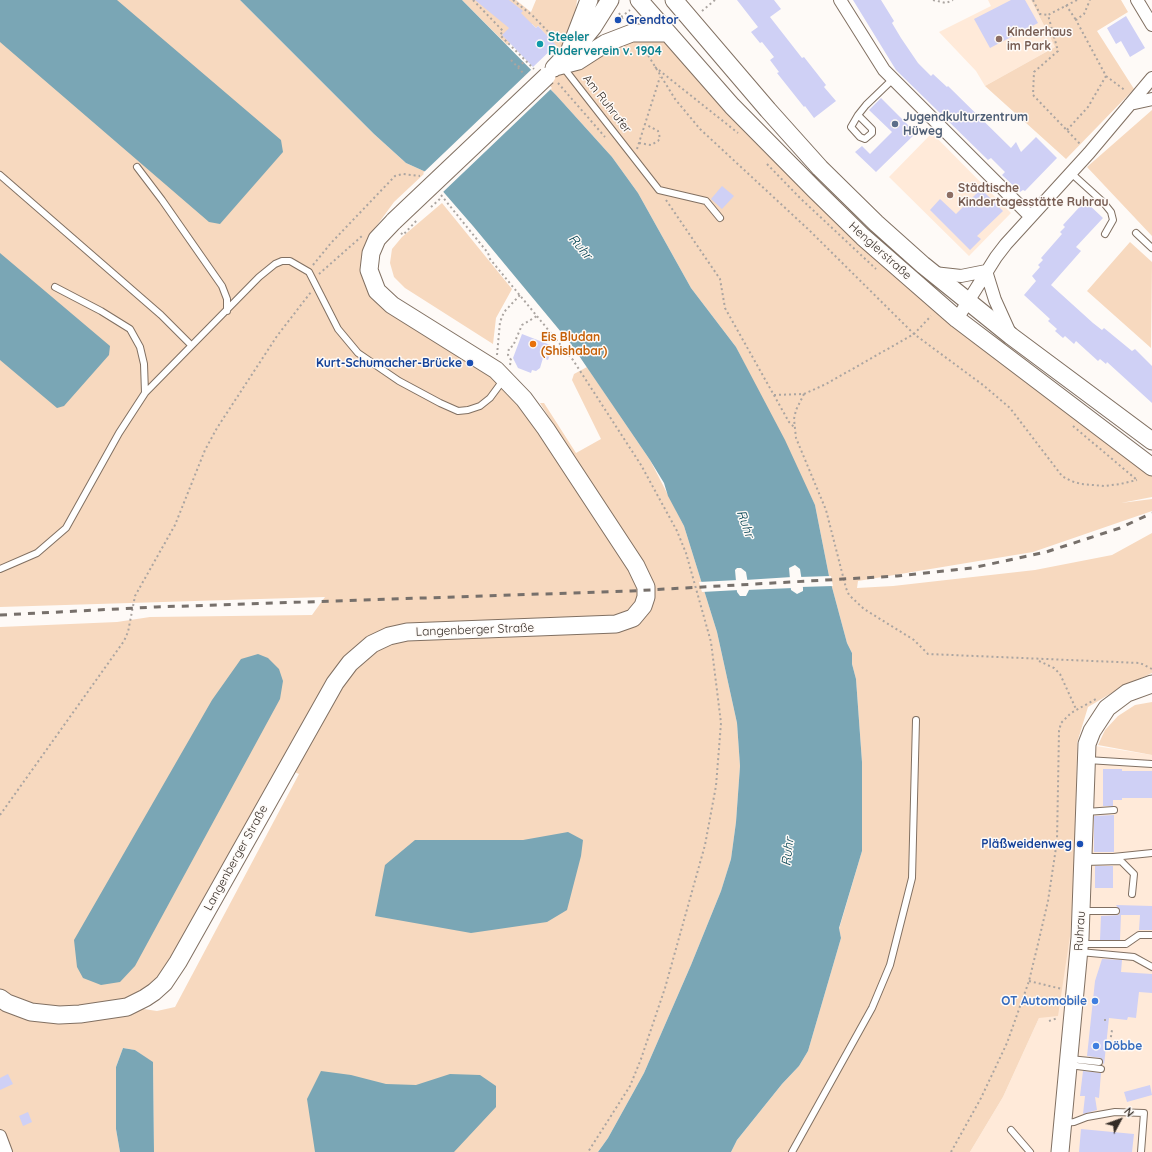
<!DOCTYPE html>
<html>
<head>
<meta charset="utf-8">
<style>
  body { margin:0 }
  #map { position:relative; width:1152px; height:1152px; overflow:hidden; background:#fefaf7; font-family:Quicksand,sans-serif }
  canvas { display:block }
  .north { position:absolute; left:1100px; top:1100px; width:40px; height:40px; -webkit-text-stroke:3px #fefaf7; paint-order:stroke; rotate:49deg; font-size:11px; font-weight:700; line-height:16px; text-align:center; color:#342c26 }
  .north::after { content:''; display:block; margin:auto; width:14px; height:18px; background:#342c26; clip-path:polygon(50% 0,100% 100%,50% 72%,0 100%) }
</style>
</head>
<body>
<div id="map">
<canvas width="1152" height="1152"></canvas>
<div class="north">N</div>
</div>
<script>
const ctx = document.querySelector('canvas').getContext('2d');
ctx.lineJoin = 'round';
function fillPath(path, color) { ctx.fillStyle = color; ctx.fill(path, 'evenodd'); }
const shape = rows => new Path2D(rows.map(r => 'M' + r).join(''));
function stroke(path, color, width, dash) { ctx.strokeStyle = color; ctx.lineWidth = width; ctx.lineCap = dash ? 'butt' : 'round'; ctx.setLineDash(dash || []); ctx.stroke(path); }
function drawText(font, color, halo, rows, align = 'center') {
  ctx.font = font + ' Quicksand,sans-serif'; ctx.lineWidth = 3; ctx.setLineDash([]); ctx.textBaseline = 'middle'; ctx.strokeStyle = halo; ctx.fillStyle = color; for (const [text, x, y, turn = 0] of rows) {
    ctx.save(); ctx.translate(x, y); ctx.rotate((+turn || 0) * Math.PI / 180); ctx.textAlign = isNaN(turn) ? turn : align; if (halo) ctx.strokeText(text, 0, 0); ctx.fillText(text, 0, 0); ctx.restore();
  }
}
const built = shape([
  [988,0,1031,0,1055,47,985,86,976,71,939,32,991,6],
  [932,133,1011,213,969,256,889,177],
  [1077,743,1152,755,1152,1152,970,1152,1003,1097,1039,1018,1076,860]
]);
const green = shape([
  [0,0,240,0,374,134,406,163,426,172,394,202,367,239,361,262,365,284,378,303,488,370,527,410,565,465,591,511,616,542,640,590,650,578,540,403,544,403,576,453,601,439,572,380,574,374,587,367,650,460,684,526,717,632,737,723,740,766,736,822,731,859,721,891,691,965,644,1073,608,1138,598,1152,154,1152,153,1063,135,1050,123,1048,116,1067,116,1129,120,1152,7,1152,0,1135,0,1003,25,1014,43,1017,84,1019,124,1012,137,1008,157,1011,175,1007,299,774,279,765,173,964,143,994,97,1009,65,1010,14,999,0,990,0,627,117,622,150,617,312,615,325,597,0,607],
  [462,0,516,0,531,12,536,0,577,0,575,16,563,53,538,26,536,28,532,24,507,45],
  [1031,0,1121,0,1128,12,1097,31,1134,89,1066,159,985,86,1055,47],
  [667,35,816,191,1152,472,1152,497,1121,503,1152,499,1152,511,1033,552,858,581,857,588,893,586,1035,570,1112,555,1152,533,1152,673,1120,688,1088,707,1077,743,1076,860,1070,936,1058,1016,1039,1018,1003,1097,970,1152,731,1152,737,1140,782,1084,799,1066,808,1051,841,938,839,929,862,851,862,762,856,679,852,664,852,653,847,643,829,576,815,505,736,347,691,288,638,193,612,157,546,84,573,55,605,44],
  [1152,110,1152,236,1087,167],
  [442,203,512,289,496,318,493,344,405,288,394,277,390,263,392,249,402,237],
  [1130,242,1152,262,1151,348,1087,291],
  [1152,702,1152,755,1098,745,1105,730,1118,716,1135,705]
]);
const water = shape([
  [0,0,117,0,281,140,283,152,220,224,209,222,0,42],
  [240,0,462,0,556,95,612,157,638,193,691,288,736,347,785,440,815,505,829,576,847,643,852,653,852,664,856,679,862,762,862,851,839,928,841,938,808,1051,799,1066,782,1084,737,1140,731,1152,598,1152,608,1138,644,1073,691,965,721,891,731,859,736,822,740,766,737,723,717,632,684,526,668,496,664,483,650,460,571,344,473,226,426,172,406,163,374,134],
  [795,565,800,569,803,588,803,591,797,594,791,590,789,568],
  [737,568,741,568,746,572,749,590,746,596,740,596,737,592,735,570],
  [0,253,110,346,109,355,64,406,57,408,0,360],
  [258,654,268,658,279,669,283,681,280,699,135,966,120,982,101,985,83,978,77,967,74,940,212,700,241,659],
  [568,832,583,840,581,856,567,910,547,922,471,933,375,916,385,865,415,840,523,840],
  [123,1048,135,1050,153,1062,154,1152,120,1152,116,1129,116,1067],
  [321,1071,351,1075,386,1084,416,1085,450,1074,480,1075,496,1086,496,1107,454,1152,315,1152,307,1099]
]);
const pier = shape([
  [533,68,552,88,442,193,423,173],
  [831,576,833,586,801,587,799,577],
  [792,577,793,588,747,590,745,580],
  [738,580,739,590,702,592,699,582]
]);
const building = shape([
  [475,0,509,0,523,11,521,13,536,28,538,26,556,45,533,67,502,35,509,28],
  [737,0,774,0,781,9,770,17,802,58,804,57,826,85,824,87,836,101,814,118,805,106,804,107,777,73,779,72,770,60,774,57,762,42,760,43,751,32,758,27],
  [853,0,881,0,894,21,892,23,901,38,918,63,931,76,933,74,947,87,948,86,1011,148,1016,142,1021,152,1036,137,1057,158,1025,191,1023,190,1020,192,1002,175,1005,172,991,158,988,160,896,70],
  [1011,0,1025,0,1038,23,990,48,974,19],
  [1126,16,1145,48,1130,57,1121,41,1116,44,1107,28],
  [881,98,916,133,876,172,855,152,862,146,870,154,892,132,869,110],
  [722,186,734,196,722,209,711,199],
  [981,189,1003,211,977,236,981,239,970,250,930,210,940,199,956,214],
  [1085,201,1103,218,1076,247,1081,251,1051,285,1093,323,1102,330,1104,328,1132,351,1135,349,1152,366,1152,403,1107,362,1106,364,1100,359,1098,361,1076,341,1074,344,1065,336,1063,338,1055,331,1057,329,1048,321,1050,319,1024,295,1036,281,1032,276,1040,267,1038,265,1043,260,1041,258,1062,234,1060,232,1065,227,1063,225],
  [522,334,553,346,548,360,543,358,540,368,536,371,532,370,531,373,518,368,513,358],
  [1103,769,1122,769,1122,771,1152,771,1152,798,1122,798,1122,800,1113,800,1113,806,1103,806],
  [1114,815,1114,852,1094,852,1094,816],
  [1095,866,1113,866,1113,888,1095,888],
  [1116,905,1152,906,1152,930,1139,930,1140,915,1119,915,1120,911],
  [1121,915,1120,940,1100,940,1101,916],
  [1102,959,1122,960,1121,972,1152,974,1152,993,1139,992,1136,1018,1128,1017,1127,1020,1109,1018,1104,1065,1101,1058,1087,1056,1095,981],
  [1083,1071,1101,1073,1099,1098,1095,1097,1097,1110,1083,1114,1085,1096,1080,1096],
  [8,1074,13,1084,0,1090,0,1078],
  [1150,1085,1152,1095,1127,1102,1124,1092],
  [28,1112,32,1122,23,1126,19,1116],
  [1081,1129,1134,1134,1132,1152,1079,1152]
]);
const path = shape([
  [473,0,503,31,500,35,534,69],
  [513,0,533,16,558,42],
  [933,0,946,3,953,0],
  [1033,0,1040,14,1048,15],
  [1077,0,1048,15,1058,51,1034,72,1033,95,1081,145],
  [1066,5,1076,20],
  [702,11,715,0],
  [619,13,624,21],
  [621,17,630,10],
  [643,47,675,99,700,129,809,230,914,334,983,385,1010,408,1062,476,1071,481,1081,484,1104,486,1120,484,1137,480],
  [511,60,525,75],
  [518,67,525,61],
  [655,67,738,133],
  [1106,76,1126,91],
  [558,83,605,137],
  [1067,130,1088,107,1106,76,1076,20,1084,14,1090,0],
  [639,143,651,145,658,141,660,138,658,131,645,124],
  [637,149,660,77],
  [767,164,800,198,876,269],
  [441,195,488,253,490,259,573,360,641,465,677,531,686,553,711,642,721,723,716,786,705,845,665,988,641,1059,630,1086,588,1152],
  [666,200,720,279,725,308,789,422,794,427],
  [431,207,442,197],
  [401,233,403,235,418,219],
  [313,265,331,243,395,176,403,174,420,176],
  [319,274,362,236],
  [497,355,500,322,504,312,520,295],
  [510,365,511,360,508,355,509,348,513,346,522,325,537,316],
  [804,394,796,410,794,419,796,438,826,510,846,588,849,595,864,609,914,640,928,654,1140,663,1152,669],
  [774,395,804,394,826,384,914,334,931,316],
  [1073,426,1137,480],
  [1039,661,1054,668,1060,674,1076,709],
  [0,815,124,641,128,632,135,596,175,525,205,450,217,428,277,336,311,292],
  [1029,981,1062,989],
  [1049,1021,1058,1018],
  [1105,1021,1105,1018],
  [1106,1042,1110,1043,1112,1030],
  [951,1152,981,1098,1007,1043,1029,981,1037,948,1048,901,1057,841,1059,731,1061,723,1071,713,1096,699]
]);
const lane = shape([
  [563,67,659,190,706,201,720,218],
  [858,115,872,129,872,133,865,139,860,137,851,127,858,115,866,105,893,79],
  [137,167,162,200,222,286,227,299,227,311],
  [1071,173,1103,202,1111,212,1113,220,1105,234],
  [0,175,161,315,191,345],
  [1136,233,1152,248],
  [55,287,101,311,130,329,140,347,144,364,145,393],
  [0,569,37,553,66,528,119,433,145,393,259,277,275,264,282,261,290,261,309,272,338,329,358,353,399,381,440,403,458,411,468,410,480,406,490,398,504,379],
  [1087,760,1152,764],
  [1086,812,1114,810],
  [1084,857,1113,857,1152,853],
  [1084,862,1121,861,1134,874,1132,894],
  [1082,911,1116,911],
  [1081,944,1126,944,1139,935,1152,935],
  [1080,952,1134,957,1152,967],
  [1070,1059,1099,1062],
  [1069,1065,1101,1069],
  [1064,1123,1074,1122,1087,1117,1115,1112,1144,1113,1141,1152],
  [1011,1130,1030,1152],
  [792,1152,872,1008,890,965,912,878,916,720]
]);
const street = shape([
  [840,0,884,70,1030,216],
  [1137,0,1152,25],
  [1130,104,1152,99],
  [986,271,995,300,1009,331],
  [934,273,961,276,986,271],
  [957,319,996,257,1006,244,1089,153,1152,78],
  [0,1136,6,1152]
]);
const secondary = shape([
  [639,0,732,106,815,190,863,237,957,319,1152,467],
  [674,0,768,110,820,168,876,223,923,265,1011,336,1152,441],
  [576,48,593,27,610,0],
  [555,67,578,61,606,43,632,33,667,33],
  [554,68,569,52,589,0],
  [0,998,7,1003,31,1012,59,1015,80,1014,127,1007,145,998,154,992,164,983,178,962,335,683,350,663,372,644,389,636,407,632,616,624,633,618,643,606,646,597,646,587,636,566,546,429,524,399,496,370,392,305,377,291,369,270,371,253,377,239,394,221],
  [1060,1152,1080,938,1087,744,1092,731,1107,708,1127,693,1152,684]
]);
const rail = shape([
  [0,615,156,607,631,591,897,576,972,568,1046,552,1120,528,1152,513]
]);
const secondaryBridge = shape([
  [394,221,547,76]
]);
const markers = [
  [618,20,4,"#1a4fb4"],
  [999,39,4,"#8d6e63"],
  [540,44,4,"#0f9aa8"],
  [895,124,4,"#5c6f8a"],
  [950,195,4,"#8d6e63"],
  [533,344,4,"#e8710a"],
  [470,363,4,"#1a4fb4"],
  [1080,844,4,"#1a4fb4"],
  [1095,1001,4,"#3f7fe0"],
  [1096,1046,4,"#3f7fe0"]
];
const transitNames = [
  ["Grendtor",626,20,"left"],
  ["Kurt-Schumacher-Brücke",462,363],
  ["Pläßweidenweg",1072,844]
];
const educationNames = [
  ["Kinderhaus",1007,32],
  ["im Park",1007,46],
  ["Städtische",958,188],
  ["Kindertagesstätte Ruhrau",958,202]
];
const cultureNames = [
  ["Steeler",548,37],
  ["Ruderverein v. 1904",548,51]
];
const streetNames = [
  ["Am Ruhrufer",607,104,52],
  ["Henglerstraße",880,251,42],
  ["Langenberger Straße",475,630,-2],
  ["Langenberger Straße",236,858,-61],
  ["Ruhrau",1080,931,-86]
];
const serviceNames = [
  ["Jugendkulturzentrum",903,117],
  ["Hüweg",903,131]
];
const foodNames = [
  ["Eis Bludan",541,337],
  ["(Shishabar)",541,351]
];
const shopNames = [
  ["OT Automobile",1087,1001],
  ["Döbbe",1104,1046,"left"]
];
const waterNames = [
  ["Ruhr",580,247,50],
  ["Ruhr",745,524,70],
  ["Ruhr",788,852,-83]
];
fillPath(built, '#ffead9');
fillPath(green, '#f7d9bf');
fillPath(water, '#7aa6b5');
fillPath(pier, '#fefaf7');
fillPath(building, '#cfd0f5');
stroke(lane, '#817062', 8);
stroke(street, '#817062', 14);
stroke(secondary, '#817062', 19);
stroke(path, '#aba5a1', 2, [2, 3]);
stroke(lane, '#fff', 6);
stroke(street, '#fff', 12);
stroke(secondary, '#fff', 17);
stroke(rail, '#77706b', 3, [7, 7]);
stroke(secondaryBridge, '#817062', 19, []);
stroke(secondaryBridge, '#fff', 17);
for (const [x, y, r, color] of markers) { const dot = new Path2D(); dot.arc(x, y, r, 0, 2 * Math.PI); ctx.fillStyle = color; ctx.fill(dot); stroke(dot, '#fefaf7', 1.5); }
drawText('bold 12px', '#164399', '#fefaf7', transitNames, 'right');
drawText('bold 12px', '#785e54', '#fefaf7', educationNames, 'left');
drawText('bold 12px', '#0d838f', '#fefaf7', cultureNames, 'left');
drawText('12px', '#342c26', '#fefaf7', streetNames);
drawText('bold 12px', '#4e5e75', '#fefaf7', serviceNames, 'left');
drawText('bold 12px', '#c56008', '#fefaf7', foodNames, 'left');
drawText('bold 12px', '#366cbe', '#fefaf7', shopNames, 'right');
drawText('italic 13px', '#004151', '#fefaf7', waterNames);
</script>
</body>
</html>
